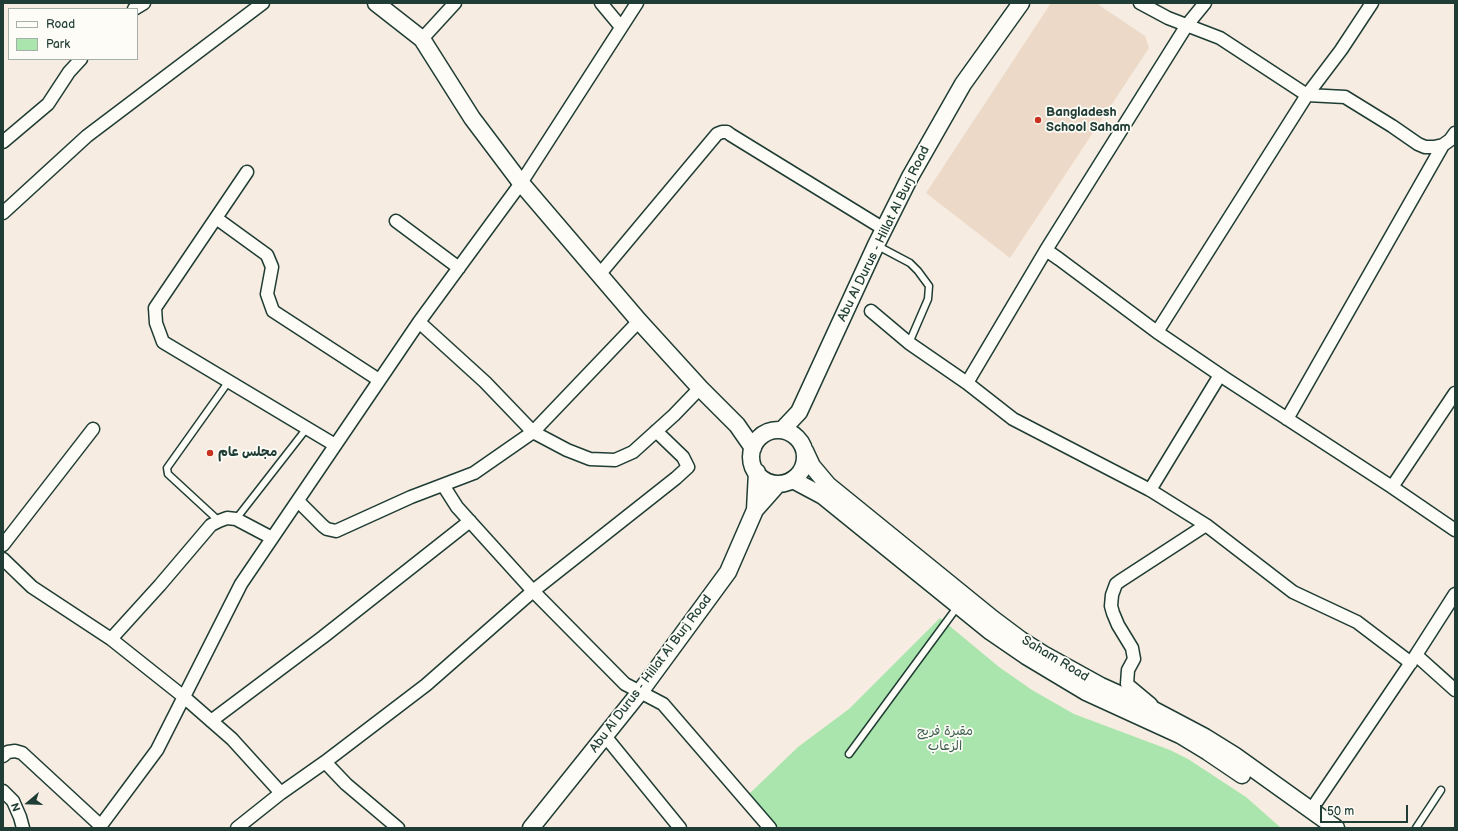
<!DOCTYPE html>
<html>
<head>
<meta charset="utf-8">
<style>
  body { margin:0 }
  #map { position:relative; width:1458px; height:831px; overflow:hidden; background:#f6ece1; font-family:"Balsamiq Sans",sans-serif }
  canvas { display:block }
  .frame { position:absolute; inset:0; border:4px solid #1f3d34; pointer-events:none }
  .legend { position:absolute; left:8px; top:8px; width:130px; height:52px; box-sizing:border-box; background:#fdfcf7; border:1px solid #a4b0a9; margin:0; padding:5px 7px; list-style:none; font-size:12px; color:#1f3d34 }
  .legend li { display:flex; align-items:center; gap:8px; height:20px }
  .legend b { width:20px; border:1px solid #a4b0a9 }
  .north { position:absolute; left:8px; top:783px; width:40px; height:40px; -webkit-text-stroke:3px #fdfcf7; paint-order:stroke; rotate:251deg; font-size:11px; font-weight:700; line-height:16px; text-align:center; color:#1f3d34 }
  .north::after { content:''; display:block; margin:auto; width:14px; height:18px; background:#1f3d34; clip-path:polygon(50% 0,100% 100%,50% 72%,0 100%) }
  .scale { position:absolute; left:1320px; top:805px; width:88px; height:18px; box-sizing:border-box; border:2px solid #1f3d34; border-top:0; padding-left:5px; font-size:12px; line-height:14px; white-space:nowrap; color:#1f3d34; -webkit-text-stroke:3px #fdfcf7; paint-order:stroke }
</style>
</head>
<body>
<div id="map">
<canvas width="1458" height="831"></canvas>
<div class="frame"></div>
<ul class="legend">
<li><b style="height:5px;background:#fdfcf7"></b>Road</li>
<li><b style="height:11px;background:#a9e5ac"></b>Park</li>
</ul>
<div class="north">N</div>
<div class="scale">50 m</div>
</div>
<script>
const ctx = document.querySelector('canvas').getContext('2d');
ctx.lineJoin = 'round';
function fillPath(path, color) { ctx.fillStyle = color; ctx.fill(path, 'evenodd'); }
const shape = rows => new Path2D(rows.map(r => 'M' + r).join(''));
function stroke(path, color, width, dash) { ctx.strokeStyle = color; ctx.lineWidth = width; ctx.lineCap = dash ? 'butt' : 'round'; ctx.setLineDash(dash || []); ctx.stroke(path); }
function drawText(font, color, halo, rows, align = 'center') {
  ctx.font = font + ' "Balsamiq Sans","Playpen Sans Arabic",sans-serif'; ctx.lineWidth = 3.5; ctx.setLineDash([]); ctx.textBaseline = 'middle'; ctx.strokeStyle = halo; ctx.fillStyle = color; for (const [text, x, y, turn = 0] of rows) {
    ctx.save(); ctx.translate(x, y); ctx.rotate((+turn || 0) * Math.PI / 180); ctx.textAlign = isNaN(turn) ? turn : align; if (halo) ctx.strokeText(text, 0, 0); ctx.fillText(text, 0, 0); ctx.restore();
  }
}
const built = shape([
  [1051,3,1096,3,1145,36,1149,48,1010,258,926,193]
]);
const green = shape([
  [940,618,999,667,1032,690,1074,714,1170,750,1188,759,1246,797,1281,828,777,828,748,795,798,747,849,709]
]);
const lane = shape([
  [876,245,910,263,918,271,929,286,928,299,909,343],
  [236,519,307,428],
  [219,521,168,474,167,468,229,381],
  [849,754,958,606],
  [1416,828,1441,790]
]);
const street = shape([
  [601,3,621,27],
  [1140,3,1168,18,1220,38,1307,95,1345,97,1392,126,1418,144,1425,147,1434,147,1443,145,1450,140,1455,133],
  [1205,3,1187,25,1046,250,1059,259,1157,332,1226,379,1392,487],
  [134,9,144,3],
  [422,39,455,3],
  [3,142,48,104,69,72,81,59],
  [247,172,155,308,156,323,163,342,335,445],
  [3,213,87,136,263,3],
  [216,218,267,255,272,267,267,294,273,311,379,380],
  [396,221,459,268],
  [599,275,717,134,722,132,727,132,731,135,884,229],
  [871,311,909,343,967,383,1013,419,1150,490,1206,525],
  [419,322,485,382,533,432,567,450,590,459,615,460,633,452,674,415,700,388],
  [1157,332,1307,95,1341,50,1372,3],
  [967,383,1046,250],
  [1455,393,1392,487,1455,530],
  [1287,419,1443,145],
  [443,485,457,507,533,591,625,684,663,704,770,828],
  [1150,490,1220,375],
  [298,501,323,526,327,529,336,531,411,497,474,473,533,432,639,321],
  [3,545,93,429],
  [3,559,32,587,111,639,184,697,232,739,281,793],
  [111,639,160,585,211,525,219,521,227,518,236,519,272,538],
  [1416,655,1455,690],
  [1151,704,1127,684,1128,670,1134,659,1132,648,1118,625,1113,613,1111,606,1112,595,1116,584,1120,581,1206,525,1293,592,1357,622,1411,663],
  [211,721,323,637,470,521],
  [605,736,680,828],
  [3,756,8,752,15,751,22,753,101,826],
  [325,762,346,784,398,828],
  [3,791,13,801,20,817,23,828],
  [1311,810,1416,655,1455,594],
  [99,828,157,750,241,584,419,322,521,183,637,3],
  [237,828,281,793,325,762,426,685,533,591,676,478,688,467,683,457,656,431]
]);
const secondary = shape([
  [376,3,422,39,472,118,521,183,639,321,700,388,737,425,753,448],
  [782,430,799,412,876,245,910,177,963,84,1021,3],
  '751 457a27 27 0 1 1 54 0a27 27 0 1 1-54 0Z',
  [805,451,812,466,828,485,993,619,1021,640,1043,654,1101,686,1152,709,1205,737,1234,755,1336,828],
  [793,480,823,496,991,632,1026,656,1086,692,1180,735,1208,752,1242,775],
  [755,510,778,484],
  [531,828,640,692,728,572,755,510,757,472]
]);
const markers = [
  [1038,120,4,"#c8321e"],
  [210,453,4,"#c8321e"]
];
const poiNames = [
  ["Bangladesh",1046,113],
  ["School Saham",1046,128],
  ["مجلس عام",218,453]
];
const streetNames = [
  ["Abu Al Durus - Hillat Al Burj Road",884,234,-64],
  ["Saham Road",1055,659,31],
  ["Abu Al Durus - Hillat Al Burj Road",651,674,-53]
];
const parkNames = [
  ["مقبرة فريج",945,732],
  ["الزعاب",945,747]
];
fillPath(built, '#edd9c7');
fillPath(green, '#a9e5ac');
stroke(lane, '#1f3d34', 9);
stroke(street, '#1f3d34', 15);
stroke(secondary, '#1f3d34', 19);
stroke(lane, '#fdfcf7', 6);
stroke(street, '#fdfcf7', 12);
stroke(secondary, '#fdfcf7', 16);
for (const [x, y, r, color] of markers) { const dot = new Path2D(); dot.arc(x, y, r, 0, 2 * Math.PI); ctx.fillStyle = color; ctx.fill(dot); stroke(dot, '#fdfcf7', 1.5); }
drawText('bold 13px', '#1f3d34', '#fdfcf7', poiNames, 'left');
drawText('13px', '#1f3d34', '#fdfcf7', streetNames);
drawText('13px', '#3b5f4c', '#fdfcf7', parkNames);
</script>
</body>
</html>
